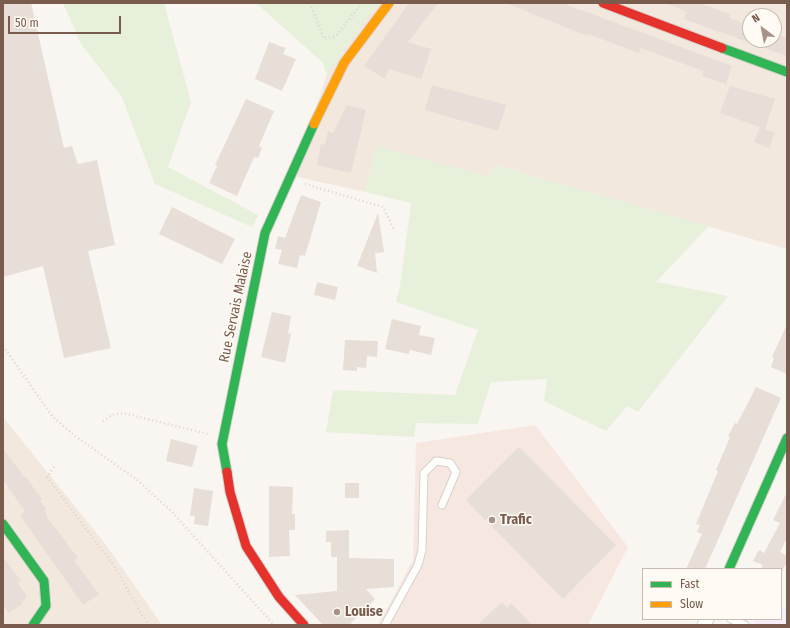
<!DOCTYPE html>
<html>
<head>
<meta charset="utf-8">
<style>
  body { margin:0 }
  #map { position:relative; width:790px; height:628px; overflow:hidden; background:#f9f5f0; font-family:"Fira Sans Condensed",sans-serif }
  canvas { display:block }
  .frame { position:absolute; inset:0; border:4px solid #7a5c4d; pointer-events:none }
  .legend { position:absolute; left:642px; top:568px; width:140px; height:52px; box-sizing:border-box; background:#fffaf3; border:1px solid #cabbb1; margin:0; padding:5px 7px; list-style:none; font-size:12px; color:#7a5c4d }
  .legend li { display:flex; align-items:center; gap:8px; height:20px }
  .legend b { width:20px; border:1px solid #cabbb1 }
  .north { position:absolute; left:742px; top:8px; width:40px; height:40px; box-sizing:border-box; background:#fffaf3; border:1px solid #cabbb1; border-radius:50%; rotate:328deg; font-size:11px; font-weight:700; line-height:16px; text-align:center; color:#7a5c4d }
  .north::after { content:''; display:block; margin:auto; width:14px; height:18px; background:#a69286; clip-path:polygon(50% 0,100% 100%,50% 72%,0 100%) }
  .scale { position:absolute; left:8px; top:16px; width:113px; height:18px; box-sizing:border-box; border:2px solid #7a5c4d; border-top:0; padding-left:5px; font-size:12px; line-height:14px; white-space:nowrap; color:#7a5c4d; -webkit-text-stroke:3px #fffaf3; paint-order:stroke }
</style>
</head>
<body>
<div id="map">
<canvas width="790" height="628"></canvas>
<div class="frame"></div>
<ul class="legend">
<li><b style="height:5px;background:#30b455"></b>Fast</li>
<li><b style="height:5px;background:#ff9f0a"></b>Slow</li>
</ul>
<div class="north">N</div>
<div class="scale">50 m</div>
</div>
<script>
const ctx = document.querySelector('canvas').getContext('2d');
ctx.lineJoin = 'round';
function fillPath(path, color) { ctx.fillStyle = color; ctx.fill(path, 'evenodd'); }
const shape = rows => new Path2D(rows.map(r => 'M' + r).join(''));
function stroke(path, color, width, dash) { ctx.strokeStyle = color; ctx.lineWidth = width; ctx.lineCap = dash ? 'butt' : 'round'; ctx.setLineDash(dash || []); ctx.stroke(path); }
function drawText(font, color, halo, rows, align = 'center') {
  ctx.font = font + ' "Fira Sans Condensed",sans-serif'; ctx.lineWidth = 3; ctx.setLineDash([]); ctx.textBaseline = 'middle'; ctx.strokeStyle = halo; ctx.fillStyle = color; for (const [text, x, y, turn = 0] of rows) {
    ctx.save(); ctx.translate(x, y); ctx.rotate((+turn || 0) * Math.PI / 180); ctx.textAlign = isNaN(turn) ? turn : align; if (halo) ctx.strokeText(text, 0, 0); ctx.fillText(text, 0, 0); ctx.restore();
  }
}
const residential = shape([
  [299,3,787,3,787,249,494,165,490,177,376,147,365,192,294,176,327,74],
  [750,16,774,16,774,40,750,40],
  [3,417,107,546,162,625,3,625]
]);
const commercial = shape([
  [535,425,628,547,588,625,378,625,413,560,416,443]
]);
const education = shape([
  [781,607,787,610,787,625,753,625,756,619,781,619]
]);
const green = shape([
  [63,3,164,3,191,102,168,167,258,215,252,227,155,184,122,97,81,44],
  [256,3,377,3,327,74,322,62],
  [376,146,490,177,494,165,709,226,656,282,728,296,638,412,627,406,606,431,544,401,547,379,491,382,478,424,416,423,414,437,326,432,333,390,455,395,478,330,396,302,400,286,411,203,365,192]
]);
const building = shape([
  [3,3,31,3,64,148,72,146,78,164,97,160,115,245,88,251,111,348,64,358,43,266,3,277],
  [409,3,438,3,408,42,431,49,421,79,389,69,385,79,364,66],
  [506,3,562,3,732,66,726,84,702,76,704,71,640,48,639,53,588,34,587,36],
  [666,3,699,3,730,14,729,18,750,25,750,40,774,40,774,33,787,38,787,56,684,19,687,12],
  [269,42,286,48,283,54,296,59,282,91,255,79],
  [432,85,506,105,498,131,425,110],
  [730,86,775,99,765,129,720,113],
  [246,99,274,111,259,146,262,148,258,158,254,157,237,196,209,183,217,166,215,165],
  [347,105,366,110,351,173,317,165,321,144,325,145,328,131,333,133],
  [760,127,775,133,769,148,754,142],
  [301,195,321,202,305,256,300,255,297,268,278,264,282,250,275,249,278,236,285,238],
  [172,207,235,239,222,264,159,234],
  [378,213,384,252,375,253,377,273,357,266],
  [317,282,338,287,335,300,314,295],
  [272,312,291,316,288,333,291,334,285,363,261,357],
  [392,319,421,326,419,335,435,338,431,355,410,350,409,354,385,349],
  [787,324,787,374,771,367,774,358,772,357],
  [345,340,378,341,377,357,367,356,366,368,357,367,357,371,343,370],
  [756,387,781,398,705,569,686,569,702,534,697,532,700,525,696,524,718,471,716,470,730,437,728,436,735,423,737,424],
  [171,439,198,446,192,467,166,461],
  [519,447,616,545,563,599,466,500],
  [3,449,25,478,26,477,42,500,40,501,46,509,45,510,47,517,78,558,74,561,99,594,83,605,20,515,25,511,3,480],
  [345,483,359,483,359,498,345,498],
  [269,486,293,487,292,514,295,514,295,530,289,530,290,556,269,557],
  [194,488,213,491,208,526,194,524,195,516,190,516],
  [787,492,787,538,780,552,787,556,787,561,782,572,781,569,761,569,763,565,753,561,759,550,764,553,780,523,773,520],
  [349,530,349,558,394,559,394,587,366,589,375,599,349,625,323,625,295,595,337,591,337,557,331,557,331,542,326,542,326,531],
  [3,557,21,581,18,583,27,597,21,602,23,603,9,613,3,604],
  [502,602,507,608,511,603,532,625,478,625]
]);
const path = shape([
  [310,3,324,39,337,35,362,3],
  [305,184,383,207,395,231],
  [3,346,52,416,75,436,136,479,172,512,274,625],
  [103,421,112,415,123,413,208,434],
  [54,467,47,477,112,563,148,625]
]);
const lane = shape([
  [731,619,745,625],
  [385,625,418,565,422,550,424,473,436,461,450,463,456,472,442,505]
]);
const street = shape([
  [704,625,707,619]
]);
const fast = shape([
  [722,48,787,72],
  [227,472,222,444,265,233,314,124],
  [3,524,44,581,46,606,33,625],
  [729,569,787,438]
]);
const slow = shape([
  [314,124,344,63,389,3]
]);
const jam = shape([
  [603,3,722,48],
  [227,472,230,492,246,546,279,597,304,625]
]);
const markers = [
  [492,520,4,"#a69286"],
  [337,612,4,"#a69286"]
];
const streetNames = [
  ["Rue Servais Malaise",236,307,-78]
];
const poiNames = [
  ["Trafic",500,520],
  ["Louise",345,612]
];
fillPath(residential, '#f2e8de');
fillPath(commercial, '#f6e8e1');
fillPath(education, '#f6eef6');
fillPath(green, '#e7f0db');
fillPath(building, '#e6ded7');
stroke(lane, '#d7d1cb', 9);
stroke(street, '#d7d1cb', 15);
stroke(fast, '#d9d2cb', 11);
stroke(slow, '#d9d2cb', 11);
stroke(jam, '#d9d2cb', 11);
stroke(path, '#dcd5d0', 2.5, [1, 3]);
stroke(lane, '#fefefd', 7);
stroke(street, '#fefefd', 13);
stroke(fast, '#30b455', 9);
stroke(slow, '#ff9f0a', 9);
stroke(jam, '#e5322d', 9);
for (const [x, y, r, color] of markers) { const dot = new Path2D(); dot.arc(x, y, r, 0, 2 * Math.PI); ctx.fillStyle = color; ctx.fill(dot); stroke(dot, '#fffaf3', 1.5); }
drawText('14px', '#7a5c4d', '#fffaf3', streetNames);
drawText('bold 14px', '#7a5c4d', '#fffaf3', poiNames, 'left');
</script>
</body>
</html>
